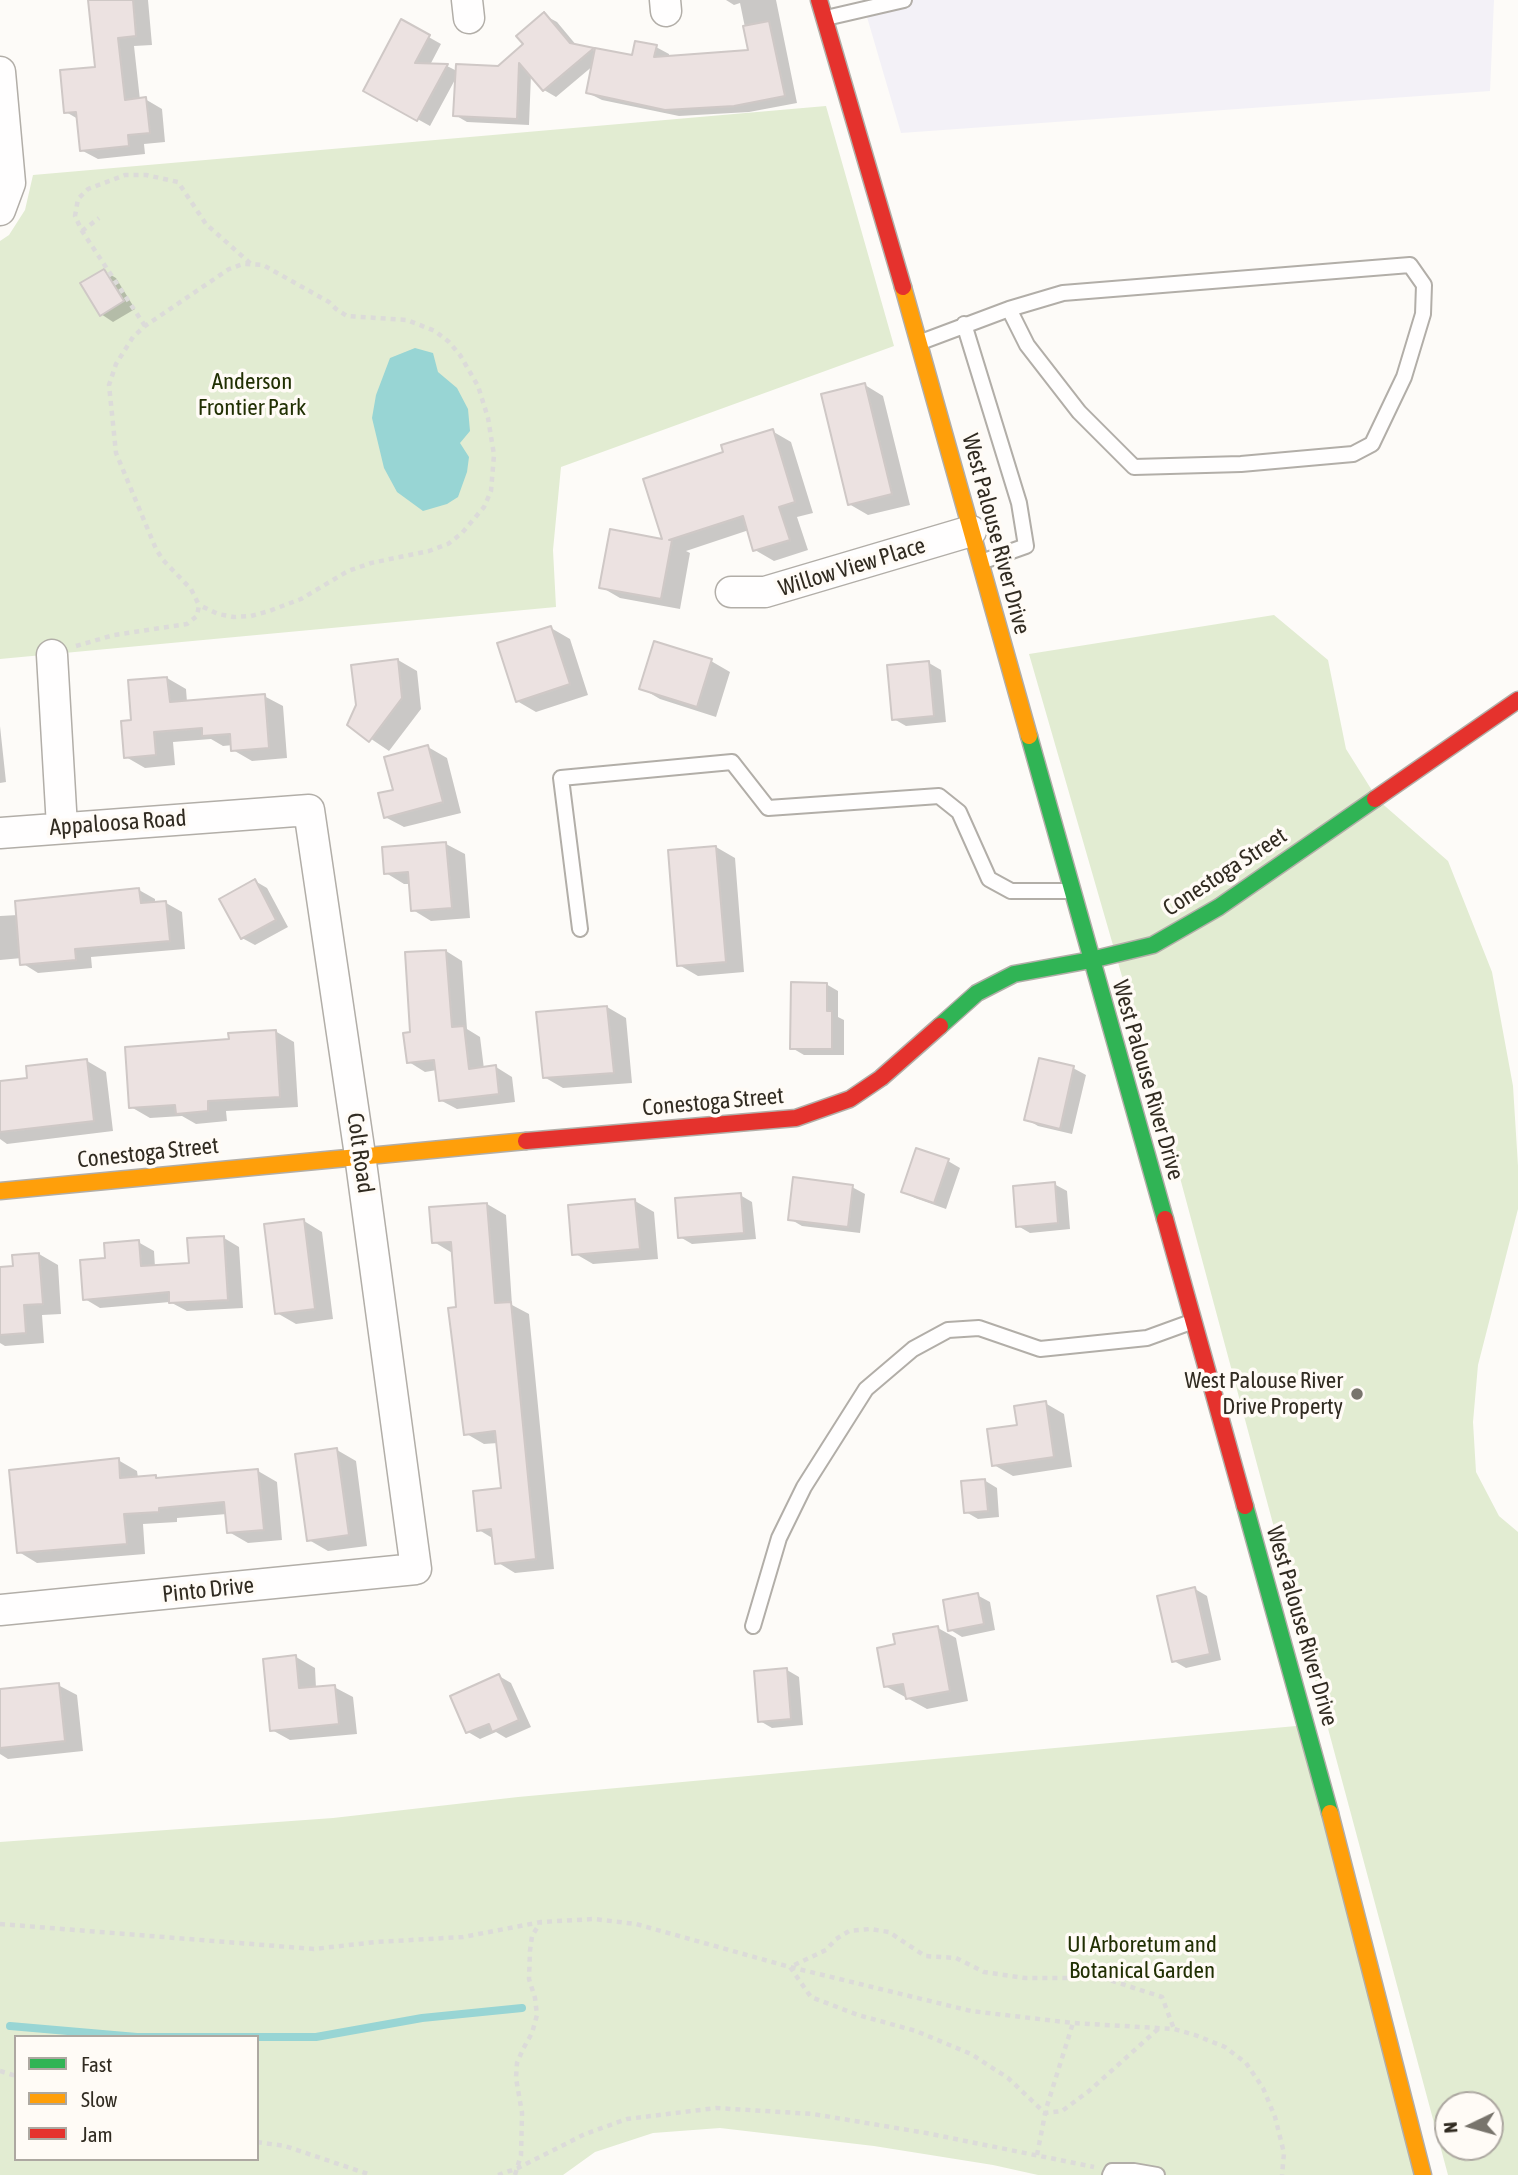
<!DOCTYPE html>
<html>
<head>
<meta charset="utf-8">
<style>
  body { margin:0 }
  #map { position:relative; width:1518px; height:2175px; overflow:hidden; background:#fdfbf8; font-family:"Asap Condensed",sans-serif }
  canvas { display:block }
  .legend { position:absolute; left:14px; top:2035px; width:245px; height:126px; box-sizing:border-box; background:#fffbf6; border:2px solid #ada8a1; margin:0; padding:9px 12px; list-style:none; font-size:21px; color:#312b21 }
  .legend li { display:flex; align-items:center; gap:14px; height:35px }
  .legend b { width:35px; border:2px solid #ada8a1 }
  .north { position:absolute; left:1434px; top:2091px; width:70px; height:70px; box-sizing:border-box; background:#fffbf6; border:2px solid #ada8a1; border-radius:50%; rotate:265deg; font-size:19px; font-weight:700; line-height:28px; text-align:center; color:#312b21 }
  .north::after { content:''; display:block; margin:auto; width:24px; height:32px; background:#78746c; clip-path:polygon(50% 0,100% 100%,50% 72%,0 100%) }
</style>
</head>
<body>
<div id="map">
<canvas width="1518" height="2175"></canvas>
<ul class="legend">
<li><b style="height:9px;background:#30b455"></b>Fast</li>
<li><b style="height:9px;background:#ff9f0a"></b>Slow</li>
<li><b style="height:9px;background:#e5322d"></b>Jam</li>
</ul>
<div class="north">N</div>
</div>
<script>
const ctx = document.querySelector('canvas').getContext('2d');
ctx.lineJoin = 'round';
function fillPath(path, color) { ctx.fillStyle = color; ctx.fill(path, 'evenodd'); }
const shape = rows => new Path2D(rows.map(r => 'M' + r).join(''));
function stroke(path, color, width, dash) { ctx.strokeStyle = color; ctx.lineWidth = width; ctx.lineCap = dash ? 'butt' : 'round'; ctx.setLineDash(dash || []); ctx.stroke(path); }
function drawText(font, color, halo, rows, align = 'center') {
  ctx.font = font + ' "Asap Condensed",sans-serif'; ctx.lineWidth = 7; ctx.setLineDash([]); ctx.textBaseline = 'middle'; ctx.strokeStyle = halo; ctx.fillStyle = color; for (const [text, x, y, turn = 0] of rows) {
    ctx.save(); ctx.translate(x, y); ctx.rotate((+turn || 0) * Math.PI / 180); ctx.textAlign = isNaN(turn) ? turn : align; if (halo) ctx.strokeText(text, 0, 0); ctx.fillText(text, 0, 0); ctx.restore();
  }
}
const industrial = shape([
  [862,0,1494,0,1490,91,901,133]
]);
const green = shape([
  [826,106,894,346,561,467,553,550,556,607,0,659,0,241,9,235,25,210,33,175],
  [1274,615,1328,660,1346,749,1378,800,1448,861,1492,972,1513,1086,1518,1166,1518,1209,1478,1365,1473,1422,1476,1472,1499,1516,1518,1532,1518,2175,1448,2175,1179,1174,1029,654],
  [1448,2105,1490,2105,1490,2147,1448,2147],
  [1307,1725,1423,2175,1038,2175,993,2165,874,2146,720,2128,653,2133,595,2152,563,2175,0,2175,0,1842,333,1818,518,1797],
  [16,2037,257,2037,257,2159,16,2159]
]);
const water = shape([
  [415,348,433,353,438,372,457,388,468,409,470,431,460,443,469,457,467,472,458,497,447,504,423,511,397,492,384,468,372,418,376,395,390,358]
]);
const shadow = shape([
  [90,0,148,0,152,45,134,46,140,100,145,99,162,109,165,142,144,144,145,154,98,159,81,150,78,119,66,112,97,68],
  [726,0,776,0,797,103,749,112,679,116,602,100,588,93,594,65,556,97,544,90,531,74,529,125,467,122,455,115,457,76,430,126,365,90,402,22,441,44,430,65,447,66,457,71,498,68,526,45,544,15,557,22,577,46,597,51,633,58,656,47,669,54,669,58,750,52,740,3,734,5],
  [104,271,116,278,135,309,113,322,101,314],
  [865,385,883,396,910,505,868,515,849,504],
  [772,431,791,442,813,513,797,517,808,550,774,561,755,550,749,530,686,551,690,553,680,609,620,598,601,587,664,541,726,453],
  [551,628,570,639,588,695,536,712,517,701],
  [398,660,417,671,421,709,389,751,349,724],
  [711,661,730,672,716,717,660,699,641,688],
  [929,663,941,670,946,722,906,726,894,719],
  [167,678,186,689,187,702,264,696,283,706,287,758,252,761,233,750,233,745,223,746,211,739,173,742,175,765,145,768,126,757,133,721],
  [0,726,6,782,0,783],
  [428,747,447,758,461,813,404,827,385,817,395,791],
  [446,844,465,854,470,918,431,921,413,910,410,884,404,884,386,873],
  [716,847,735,858,744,972,698,976,679,965],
  [255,881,267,888,288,927,255,945,242,938],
  [139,890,155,899,155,904,166,903,182,912,185,949,91,957,92,968,38,973,22,963,22,958,0,960,0,916,18,915],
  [446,951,462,961,467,1029,480,1037,484,1069,496,1067,512,1077,515,1102,457,1109,440,1100,437,1070,425,1072,409,1062,412,1034],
  [826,984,838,991,838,1017,844,1020,844,1055,804,1055,792,1048],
  [607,1007,626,1018,632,1083,563,1088,544,1077],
  [275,1031,294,1042,298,1107,226,1111,227,1121,196,1124,182,1116,150,1118,131,1107,231,1040],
  [87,1061,106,1072,113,1131,7,1144,0,1139,0,1083,29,1080],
  [1073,1068,1086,1075,1072,1134,1038,1126,1026,1119],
  [948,1161,960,1168,946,1209,915,1198,903,1191],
  [1054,1184,1067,1191,1070,1229,1030,1233,1018,1226],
  [852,1187,865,1194,860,1233,802,1226,790,1219],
  [740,1195,752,1202,756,1239,692,1244,680,1237],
  [635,1201,654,1212,658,1259,593,1264,574,1253],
  [487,1204,506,1215,512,1305,529,1314,554,1569,515,1573,497,1562,494,1539,479,1530,503,1489,498,1443,484,1444,465,1433,454,1254,434,1242],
  [304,1221,322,1232,333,1319,296,1324,277,1313],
  [224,1238,239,1247,243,1308,187,1311,170,1302,100,1308,85,1299,107,1259,138,1242,154,1251,155,1267,191,1265],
  [39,1254,58,1265,61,1314,42,1315,44,1343,5,1346,0,1343,0,1268,14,1267],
  [1045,1403,1064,1414,1072,1467,1013,1476,994,1465,1019,1426],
  [337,1450,356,1461,367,1546,328,1551,309,1540],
  [118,1460,137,1471,138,1478,156,1477,160,1479,258,1471,277,1482,282,1540,248,1543,229,1532,227,1514,177,1518,177,1522,143,1524,145,1554,37,1563,19,1552],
  [984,1480,997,1488,999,1517,978,1519,966,1512],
  [1195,1589,1207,1596,1221,1660,1186,1668,1174,1661],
  [977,1595,990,1602,995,1630,962,1637,949,1629],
  [938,1628,956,1638,968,1701,927,1709,885,1686,897,1646],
  [296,1657,315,1668,316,1688,334,1687,353,1697,357,1734,290,1740,272,1730],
  [787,1670,799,1677,803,1725,772,1728,760,1721],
  [499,1676,511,1683,531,1727,506,1738,496,1732,480,1739,468,1732],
  [58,1685,77,1695,83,1751,8,1759,0,1754,0,1691]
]);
const stream = shape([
  [10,2026,137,2037,316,2037,422,2018,522,2008]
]);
const building = shape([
  [88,0,133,0,136,36,118,38,125,100,146,97,150,133,128,135,129,146,80,151,76,112,64,113,60,70,95,67,88,0],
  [544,12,570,43,594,48,543,91,519,63,517,119,453,116,456,64,498,66,523,44,516,36,544,12],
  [401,19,430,35,415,63,448,64,417,121,363,91,401,19],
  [769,21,785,96,734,106,665,110,586,93,595,48,632,55,635,41,657,45,654,57,748,50,743,26,769,21],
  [104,269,124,301,100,316,80,283,104,269],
  [865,383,892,494,848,505,821,394,865,383],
  [773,429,795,502,779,507,790,540,753,551,743,516,669,540,672,540,661,599,599,588,610,529,662,539,643,479,723,452,721,445,773,429],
  [551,626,570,684,516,702,497,643,551,626],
  [654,641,712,659,697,707,639,689,654,641],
  [398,659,402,698,369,742,347,725,356,705,351,665,398,659],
  [929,661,934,716,892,720,887,665,929,661],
  [167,677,170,702,265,694,269,748,231,751,230,734,202,736,202,728,154,732,156,755,124,758,121,721,131,720,128,680,167,677],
  [428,745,443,802,384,818,378,793,393,790,384,757,428,745],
  [446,842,452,908,411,911,408,872,384,874,382,847,446,842],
  [716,846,726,962,677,966,668,850,716,846],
  [255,879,276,920,241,939,219,899,255,879],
  [139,888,141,903,166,901,170,941,75,949,76,960,20,965,15,901,139,888],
  [446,950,452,1027,464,1026,469,1069,496,1065,499,1094,439,1101,434,1060,407,1063,403,1033,410,1032,405,952,446,950],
  [791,982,827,983,827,1011,832,1011,832,1049,790,1049,791,982],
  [607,1006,614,1073,543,1078,536,1012,607,1006],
  [276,1030,280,1097,208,1101,208,1111,176,1114,175,1105,129,1108,125,1047,229,1039,228,1033,276,1030],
  [1039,1058,1074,1066,1060,1129,1024,1120,1039,1058],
  [87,1059,94,1121,0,1132,0,1081,27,1078,26,1066,87,1059],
  [916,1148,949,1159,934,1203,901,1192,916,1148],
  [793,1177,853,1185,848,1227,788,1220,793,1177],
  [1055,1182,1058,1223,1016,1227,1013,1186,1055,1182],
  [741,1193,744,1233,678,1238,675,1198,741,1193],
  [635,1199,640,1249,572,1255,568,1205,635,1199],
  [487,1203,495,1303,511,1302,536,1559,495,1564,491,1529,477,1531,473,1491,501,1488,495,1431,464,1435,448,1308,456,1307,451,1242,432,1243,429,1207,487,1203],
  [304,1219,315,1309,275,1314,264,1224,304,1219],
  [224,1236,228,1300,169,1303,169,1292,83,1300,80,1260,105,1258,104,1243,139,1240,141,1266,189,1263,187,1238,224,1236],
  [39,1253,43,1304,24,1305,26,1333,0,1335,0,1267,13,1266,12,1255,39,1253],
  [1046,1401,1054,1457,992,1466,987,1429,1017,1425,1014,1406,1046,1401],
  [337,1448,349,1535,307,1541,295,1454,337,1448],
  [119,1458,120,1478,156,1475,156,1478,258,1469,264,1530,227,1533,224,1502,159,1508,159,1512,124,1514,127,1544,17,1553,9,1470,119,1458],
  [985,1479,988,1511,964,1513,961,1481,985,1479],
  [1195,1587,1210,1654,1172,1662,1157,1596,1195,1587],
  [978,1593,984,1624,948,1631,943,1600,978,1593],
  [938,1626,950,1691,906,1699,903,1684,884,1687,877,1648,895,1644,893,1634,938,1626],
  [296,1655,299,1688,335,1685,339,1724,270,1731,263,1659,296,1655],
  [787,1668,791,1719,758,1722,754,1671,787,1668],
  [499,1674,519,1720,492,1732,489,1724,466,1733,450,1696,499,1674],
  [59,1683,65,1741,0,1748,0,1689,59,1683]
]);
const path = shape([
  [82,231,99,218],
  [145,326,82,231,75,216,78,199,88,189,125,175,146,175,178,182,206,224,251,264],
  [76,646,114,635,187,624,197,616,199,605,191,589,163,560,156,549,116,453,109,385,116,364,133,337,145,326,229,269,243,264,263,265,329,302,336,309,347,316,407,320,435,331,449,342,460,355,478,386,488,418,494,455,491,491,484,507,462,533,448,544,429,551,371,563,348,571,301,599,269,611,251,616,234,617,218,614,199,605],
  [0,1924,314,1949,376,1942,463,1937,541,1922,594,1919,636,1924,790,1967,971,2011,1073,2023,1174,2029,1195,2035,1225,2047,1246,2063,1263,2088,1275,2117,1284,2153,1282,2175],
  [1158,2029,1089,2091,1062,2111,1045,2113,1008,2078,971,2054,916,2031,858,2015,811,1997,790,1967,826,1950,836,1939,849,1931,870,1929,889,1932,925,1956,956,1958,984,1972,1025,1978,1071,1978,1094,1975,1162,1997,1174,2029],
  [0,2071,16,2076],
  [257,2142,285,2146,371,2175],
  [1037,2155,1046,2109,1073,2023],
  [498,2175,518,2168,585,2134,627,2119,716,2108,813,2114,926,2133,1094,2167],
  [515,2175,521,2155,522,2113,516,2078,517,2063,523,2049,532,2033,537,2015,535,1998,529,1979,530,1951,532,1936,540,1923]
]);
const lane = shape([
  [826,18,904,0],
  [964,324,1019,503,1026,546,981,562],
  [921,342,1009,309,1063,293,1410,265,1424,285,1423,314,1404,377,1372,444,1353,454,1241,464,1134,467,1079,412,1027,345,1009,309],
  [580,929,561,778,732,762,768,808,939,796,959,812,989,879,1011,891,1069,891],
  [753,1626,779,1538,804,1487,866,1389,913,1349,948,1330,979,1328,1040,1349,1147,1338,1191,1322],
  [1110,2175,1112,2171,1134,2171,1157,2175]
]);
const street = shape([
  [467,0,469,18],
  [665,0,666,11],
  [0,72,10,183,0,210],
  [731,592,765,592,971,531],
  [52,655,62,827],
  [0,833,309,810,360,1155,416,1569,0,1610]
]);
const fast = shape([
  [1029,736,1165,1219],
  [940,1026,977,993,1014,974,1091,960,1153,945,1219,907,1375,799],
  [1245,1506,1330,1813]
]);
const slow = shape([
  [903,287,1029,736],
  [0,1191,526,1141],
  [1330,1813,1423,2175]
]);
const jam = shape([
  [819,0,903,287],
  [1375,799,1518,700],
  [526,1141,796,1118,850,1099,881,1078,940,1026],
  [1165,1219,1245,1506]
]);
const markers = [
  [1357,1394,7,"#78746c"]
];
const parkNames = [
  ["Anderson",252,382],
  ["Frontier Park",252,408],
  ["UI Arboretum and",1142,1945],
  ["Botanical Garden",1142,1971]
];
const streetNames = [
  ["West Palouse River Drive",996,534,75],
  ["Willow View Place",852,567,-17],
  ["Appaloosa Road",118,823,-4],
  ["Conestoga Street",1225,872,-33],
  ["West Palouse River Drive",1148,1080,74],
  ["Conestoga Street",713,1102,-5],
  ["Conestoga Street",148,1153,-6],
  ["Colt Road",360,1153,82],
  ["Pinto Drive",208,1590,-6],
  ["West Palouse River Drive",1302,1626,74]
];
const poiNames = [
  ["West Palouse River",1343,1381],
  ["Drive Property",1343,1407]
];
fillPath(industrial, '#f3f1f7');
fillPath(green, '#e2ecd2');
fillPath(water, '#98d5d4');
fillPath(shadow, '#0003');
stroke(stream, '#98d5d4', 8);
fillPath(building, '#ece2e1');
stroke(building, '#cfc8c6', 2);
stroke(lane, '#b2aea8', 18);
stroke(street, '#b2aea8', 33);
stroke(fast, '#b2aea8', 19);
stroke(slow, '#b2aea8', 19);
stroke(jam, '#b2aea8', 19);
stroke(path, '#dcdbd9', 4.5, [5, 5]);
stroke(lane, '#fffefe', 14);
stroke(street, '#fffefe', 30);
stroke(fast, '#30b455', 16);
stroke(slow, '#ff9f0a', 16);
stroke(jam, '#e5322d', 16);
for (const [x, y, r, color] of markers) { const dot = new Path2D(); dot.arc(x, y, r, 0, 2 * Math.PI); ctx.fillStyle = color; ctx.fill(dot); stroke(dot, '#fffbf6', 2.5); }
drawText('23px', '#213003', '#fffbf6', parkNames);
drawText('23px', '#312b21', '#fffbf6', streetNames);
drawText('23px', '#312b21', '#fffbf6', poiNames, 'right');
</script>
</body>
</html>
